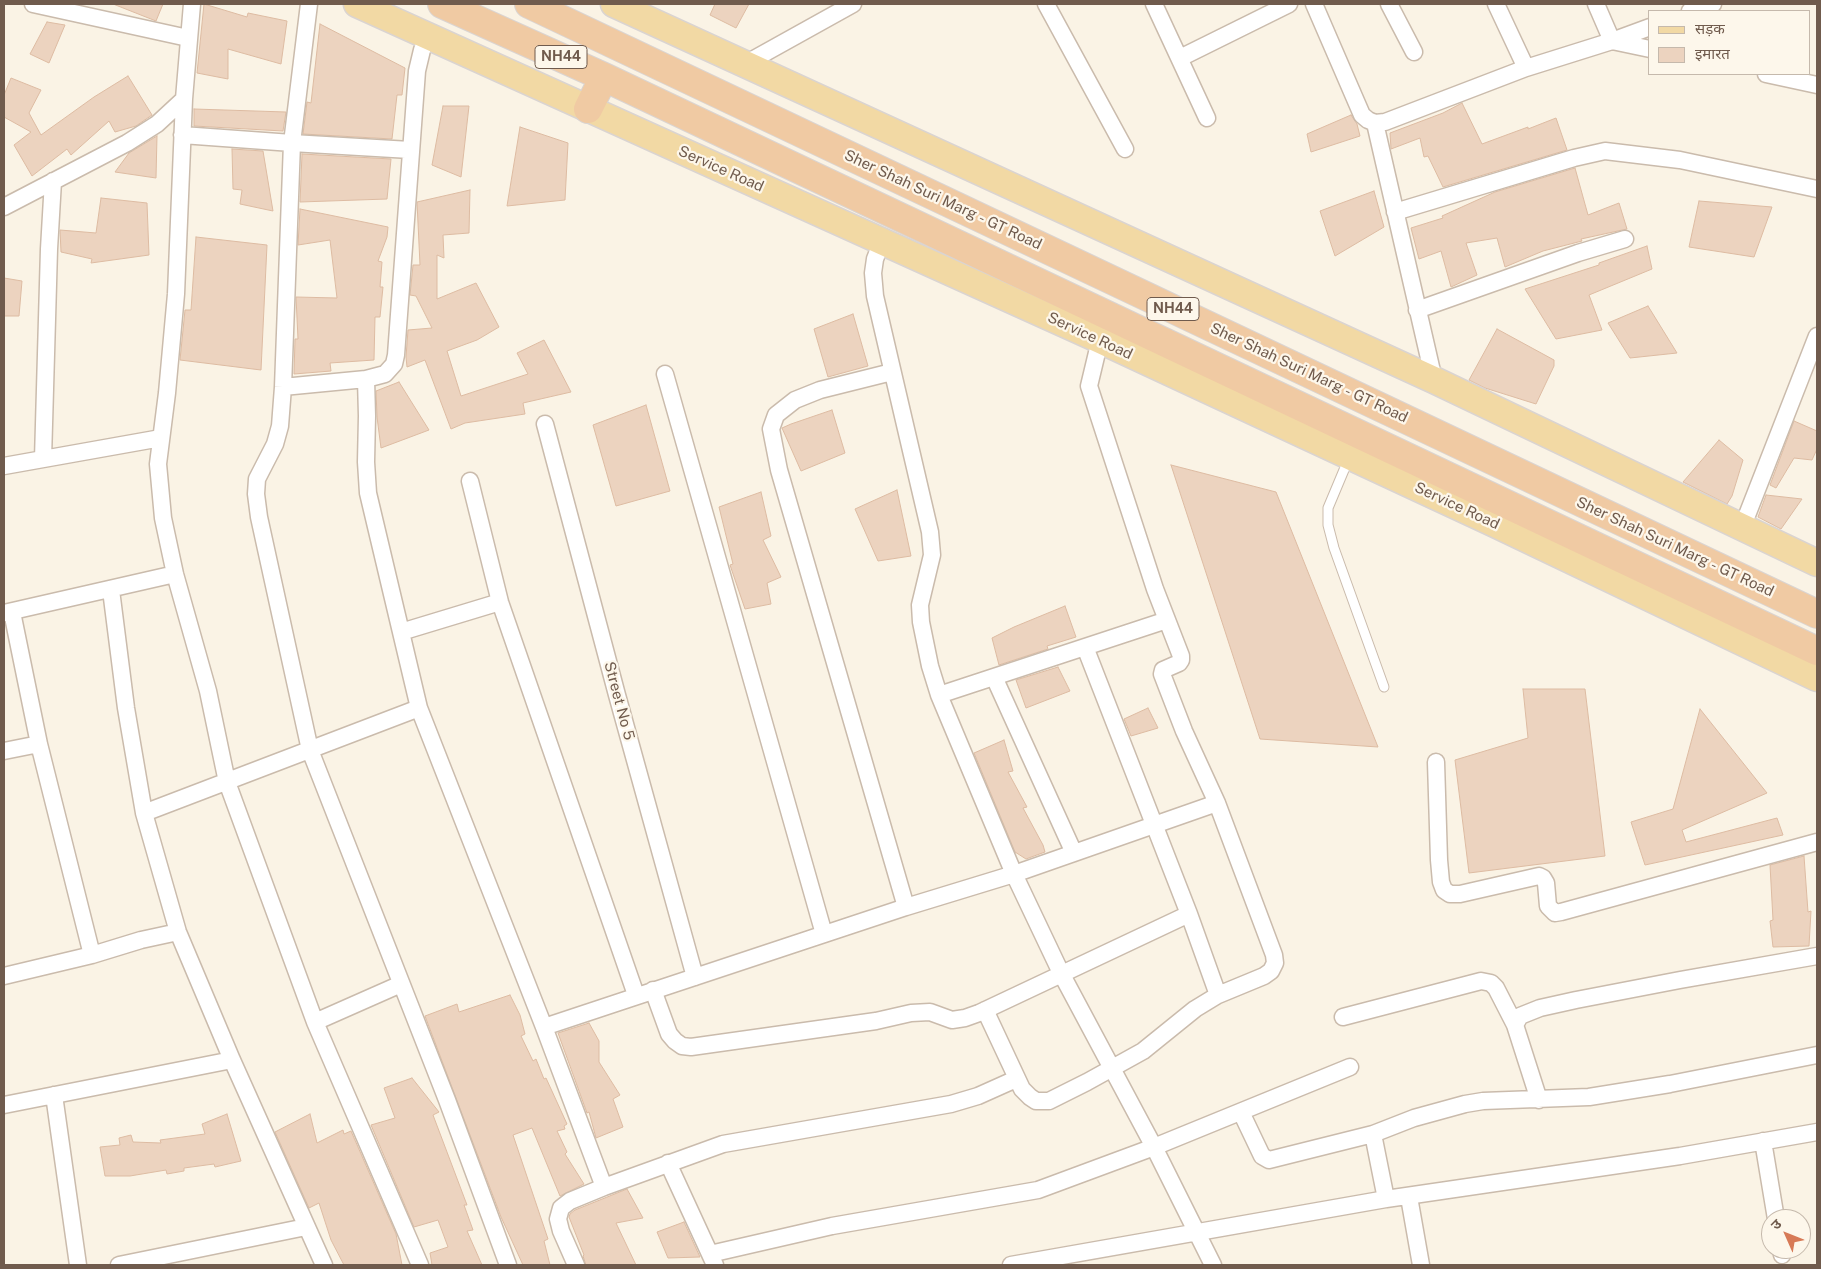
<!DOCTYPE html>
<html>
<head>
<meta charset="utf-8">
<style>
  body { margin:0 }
  #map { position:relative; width:1821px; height:1269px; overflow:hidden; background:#faf3e5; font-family:"Public Sans","Noto Sans Devanagari",sans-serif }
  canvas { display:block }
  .frame { position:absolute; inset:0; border:5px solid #705b4d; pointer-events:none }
  .legend { position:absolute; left:1648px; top:10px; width:162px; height:65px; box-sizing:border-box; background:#fdf7eb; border:1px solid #c5b9ac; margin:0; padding:6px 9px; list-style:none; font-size:15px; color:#705b4d }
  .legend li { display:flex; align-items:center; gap:10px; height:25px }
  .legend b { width:25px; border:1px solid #c5b9ac }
  .north { position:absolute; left:1761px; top:1209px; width:50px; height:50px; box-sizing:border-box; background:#fdf7eb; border:1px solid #c5b9ac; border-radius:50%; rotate:314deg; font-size:14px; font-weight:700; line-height:20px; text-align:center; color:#705b4d }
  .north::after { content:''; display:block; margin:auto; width:18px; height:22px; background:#d77a56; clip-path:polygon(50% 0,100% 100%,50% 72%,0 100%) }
</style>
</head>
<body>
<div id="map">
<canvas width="1821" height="1269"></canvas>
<div class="frame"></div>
<ul class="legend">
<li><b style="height:6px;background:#f2d9a4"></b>सड़क</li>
<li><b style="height:14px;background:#ecd3bf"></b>इमारत</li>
</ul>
<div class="north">उ</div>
</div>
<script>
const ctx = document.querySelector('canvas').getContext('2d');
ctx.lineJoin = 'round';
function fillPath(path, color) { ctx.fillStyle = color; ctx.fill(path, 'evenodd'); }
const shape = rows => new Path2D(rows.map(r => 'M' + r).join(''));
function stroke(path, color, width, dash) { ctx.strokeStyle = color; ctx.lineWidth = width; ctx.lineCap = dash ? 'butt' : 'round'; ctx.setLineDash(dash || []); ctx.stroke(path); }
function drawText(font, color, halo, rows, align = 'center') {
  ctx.font = font + ' "Public Sans",sans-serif'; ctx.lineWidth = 4.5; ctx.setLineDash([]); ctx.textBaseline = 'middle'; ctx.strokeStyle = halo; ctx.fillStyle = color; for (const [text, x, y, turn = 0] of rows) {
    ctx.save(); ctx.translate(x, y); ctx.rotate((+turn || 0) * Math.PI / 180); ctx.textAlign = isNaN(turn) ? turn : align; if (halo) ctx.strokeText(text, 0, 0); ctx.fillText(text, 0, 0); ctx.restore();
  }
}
const building = shape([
  [113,4,163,4,156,21,113,4],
  [204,4,247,17,248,13,287,21,281,64,228,49,228,79,197,73,204,4],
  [715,4,749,4,736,28,710,15,715,4],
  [47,22,65,25,49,63,30,54,47,22],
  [320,24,405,68,402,95,397,95,392,139,303,134,307,102,311,103,320,24],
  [128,76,152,115,136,126,115,132,109,121,71,155,67,149,32,176,14,145,31,132,4,117,4,95,11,78,41,90,29,113,41,135,94,97,128,76],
  [1462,103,1482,144,1528,127,1528,129,1556,118,1567,150,1443,187,1428,156,1424,157,1420,138,1391,149,1390,133,1443,113,1462,103],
  [443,106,469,106,461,177,432,165,443,106],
  [194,109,286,112,283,131,194,126,194,109],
  [1351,115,1357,124,1360,136,1311,152,1307,134,1351,115],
  [520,127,568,143,565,200,507,206,520,127],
  [157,136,156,178,115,172,129,153,157,136],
  [232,149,263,151,273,211,240,204,242,190,233,189,232,149],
  [302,154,391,159,387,199,300,202,302,154],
  [1575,168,1588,215,1619,203,1627,229,1581,239,1582,241,1543,251,1505,267,1497,238,1466,243,1477,275,1451,287,1441,251,1419,259,1411,228,1443,218,1442,216,1495,192,1575,168],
  [470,190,469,233,443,235,444,258,437,255,437,299,476,283,499,327,477,340,447,351,461,396,528,374,517,353,544,340,571,392,523,403,525,414,465,423,451,429,425,360,407,367,406,357,408,330,432,328,416,296,410,295,413,265,420,265,417,202,470,190],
  [1374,191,1384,227,1335,256,1320,211,1374,191],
  [101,198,147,203,149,255,91,263,92,259,61,252,60,230,96,233,101,198],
  [1699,201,1772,207,1754,257,1689,247,1699,201],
  [300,209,388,227,387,237,378,261,382,262,380,287,383,287,380,317,375,317,374,360,330,363,331,371,294,374,295,339,298,339,296,297,337,298,330,240,298,245,300,209],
  [196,237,267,245,261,370,180,360,185,310,191,310,196,237],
  [1647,246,1652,269,1589,295,1602,330,1556,339,1525,289,1599,265,1599,263,1647,246],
  [4,278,22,281,19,316,4,316,4,278],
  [1648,306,1677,353,1630,358,1608,323,1648,306],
  [853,314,868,366,828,377,814,329,853,314],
  [1497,329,1554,360,1554,366,1536,404,1485,388,1469,380,1497,329],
  [399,382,429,430,381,448,377,417,376,391,399,382],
  [646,405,670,491,616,506,593,425,646,405],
  [832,410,845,453,801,471,782,428,791,424,832,410],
  [1794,421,1817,431,1817,449,1812,460,1794,458,1776,488,1770,485,1794,421],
  [1719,440,1743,460,1732,496,1727,504,1683,482,1719,440],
  [1171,465,1276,492,1378,747,1260,739,1171,465],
  [897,490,911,556,878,561,855,509,897,490],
  [761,492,771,536,763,540,781,577,767,583,771,604,745,609,730,565,733,564,719,507,761,492],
  [1766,495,1802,499,1781,529,1758,517,1766,495],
  [1065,606,1076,637,1047,646,1048,649,999,665,992,638,1014,627,1065,606],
  [1058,667,1070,691,1026,708,1016,680,1058,667],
  [1523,689,1585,689,1605,856,1469,873,1455,760,1528,738,1523,689],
  [1148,708,1158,728,1131,736,1124,719,1148,708],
  [1700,709,1767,793,1682,830,1686,842,1777,818,1783,835,1645,865,1631,822,1673,809,1700,709],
  [1004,740,1013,771,1008,772,1027,807,1023,808,1043,845,1045,852,1026,859,1015,852,974,753,1004,740],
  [1804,856,1808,912,1811,911,1809,946,1773,947,1770,921,1773,920,1770,865,1804,856],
  [510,995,520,1015,525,1034,521,1036,533,1061,536,1059,544,1079,546,1078,567,1124,564,1126,565,1129,557,1131,567,1152,565,1154,584,1184,560,1196,532,1128,513,1135,548,1239,544,1241,550,1265,523,1265,501,1217,425,1016,457,1004,459,1012,510,995],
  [589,1023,599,1041,599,1062,620,1095,613,1099,623,1127,596,1138,589,1112,587,1113,558,1033,589,1023],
  [412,1078,439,1112,433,1115,467,1205,464,1205,473,1230,467,1231,482,1265,432,1265,430,1253,448,1247,438,1220,414,1227,371,1125,395,1118,384,1088,412,1078],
  [227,1114,241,1161,215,1167,214,1164,184,1168,184,1171,167,1174,166,1170,130,1176,105,1176,100,1147,120,1145,119,1138,131,1135,133,1142,161,1143,160,1140,205,1134,202,1124,227,1114],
  [310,1114,317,1143,343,1130,344,1134,351,1131,396,1234,402,1265,344,1265,331,1240,319,1203,309,1208,275,1132,310,1114],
  [627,1189,643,1218,616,1223,636,1265,586,1265,583,1256,584,1255,569,1217,570,1214,575,1210,627,1189],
  [684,1222,700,1257,668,1258,657,1232,684,1222]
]);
const service = shape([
  [1349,458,1328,508,1328,525,1334,548,1384,687]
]);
const minor = shape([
  [33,4,188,38],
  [192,4,184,99,176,294,167,393,158,464,163,518,175,574,208,691,227,782,315,1022,420,1265],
  [309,4,292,143,283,387,280,426,275,444,257,479,256,494,259,517,310,750,447,1100,508,1265],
  [1046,4,1125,149],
  [1154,4,1207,118],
  [1314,4,1362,115,1368,120,1375,123,1385,122,1526,68,1612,41,1650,27],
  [1389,4,1414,52],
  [1496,4,1526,68],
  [1596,4,1612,41,1650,49],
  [1690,11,1713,4],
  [1180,58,1289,4],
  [745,64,853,4],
  [1766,74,1817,85],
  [1375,123,1434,380],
  [182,135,292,143,410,150],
  [4,207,127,143,157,124,184,99],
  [1395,212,1574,158,1605,151,1680,160,1817,189],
  [882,241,875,259,873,273,875,296,930,532,932,555,920,605,921,622,930,666,939,695,1014,874,1061,973,1154,1147,1213,1265],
  [1417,310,1578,253,1625,239],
  [892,372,820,390,795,400,776,415,771,429,779,470,906,907],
  [665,374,824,934],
  [366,379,367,416,366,462,368,493,419,708,544,1027,604,1187],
  [283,387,366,379,385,374,394,364,396,355,417,71,422,50,428,36],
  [545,424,617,695,695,977],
  [43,459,49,249,53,181],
  [4,466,161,438],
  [470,481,500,602,636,995],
  [1742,528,1817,336],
  [111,590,126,708,144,813,178,932,232,1060,324,1265],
  [4,613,175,574],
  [401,632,500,602],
  [1085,647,1189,914,1218,995],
  [994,677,1074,853],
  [939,695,1167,620],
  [39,744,92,955],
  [4,751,39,744,12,612],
  [1436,762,1439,860,1441,882,1444,890,1450,894,1460,894,1539,876,1543,878,1546,883,1548,906,1555,913,1561,912,1817,842],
  [144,813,419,708],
  [4,976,92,955,141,940,178,932],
  [653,990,669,1034,675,1041,682,1046,691,1047,876,1021,911,1013,930,1012,952,1020,965,1018,979,1013,1189,914],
  [985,1010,1022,1089,1030,1097,1036,1101,1049,1101,1087,1082,1143,1051,1195,1009,1218,995,1264,976,1271,971,1275,963,1274,955,1217,803,1184,731,1162,674,1163,670,1179,663,1181,660,1181,656,1155,589,1089,386,1100,340],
  [1343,1017,1481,981,1491,983,1496,988,1515,1025],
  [315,1022,401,984],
  [544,1027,906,907,1014,874,1217,803],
  [54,1095,78,1265],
  [1539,1100,1515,1025,1520,1016,1540,1008,1576,1000,1680,980,1817,956],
  [4,1105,232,1060],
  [1241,1112,1262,1156,1269,1160,1373,1134,1386,1199],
  [1373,1134,1414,1118,1465,1104,1483,1101,1589,1097,1670,1084,1817,1055],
  [1763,1141,1776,1219],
  [668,1163,715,1265],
  [1409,1197,1421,1265],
  [1781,1249,1782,1255],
  [710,1254,832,1226,1038,1190,1154,1147,1350,1067],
  [119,1265,306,1227],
  [576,1265,561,1231,558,1219,561,1208,570,1201,604,1187,723,1144,951,1104,978,1096,1016,1079],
  [1011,1265,1386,1199,1680,1156,1817,1132]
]);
const primary = shape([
  [357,4,1100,340,1493,523,1817,678],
  [614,4,1434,380,1817,563]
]);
const trunk = shape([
  [442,4,604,77,1817,651],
  [529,4,1817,614],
  [588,109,604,77]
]);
const shields = [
  [561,57,52],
  [1173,309,52]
];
const shieldNames = [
  ["NH44",561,57],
  ["NH44",1173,309]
];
const streetNames = [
  ["Service Road",721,169,24],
  ["Sher Shah Suri Marg - GT Road",943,200,25],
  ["Service Road",1090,336,25],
  ["Sher Shah Suri Marg - GT Road",1309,373,25],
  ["Service Road",1457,506,25],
  ["Sher Shah Suri Marg - GT Road",1675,547,25],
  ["Street No 5",619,701,75]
];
fillPath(building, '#ecd3bf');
stroke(building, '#ddbba2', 1);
stroke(service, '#cabbac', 11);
stroke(minor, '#cabbac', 19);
stroke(primary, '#dad4d1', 29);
stroke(trunk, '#dad4d1', 30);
stroke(service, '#fff', 9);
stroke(minor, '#fff', 16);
stroke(primary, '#f2d9a4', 26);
stroke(trunk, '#f0caa3', 28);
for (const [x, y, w] of shields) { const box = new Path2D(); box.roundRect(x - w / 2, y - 11.5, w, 23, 4); ctx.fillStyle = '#fdf7eb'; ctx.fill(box); stroke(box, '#705b4d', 1); }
drawText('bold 14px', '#705b4d', null, shieldNames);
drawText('15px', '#705b4d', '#fdf7eb', streetNames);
</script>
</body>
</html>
